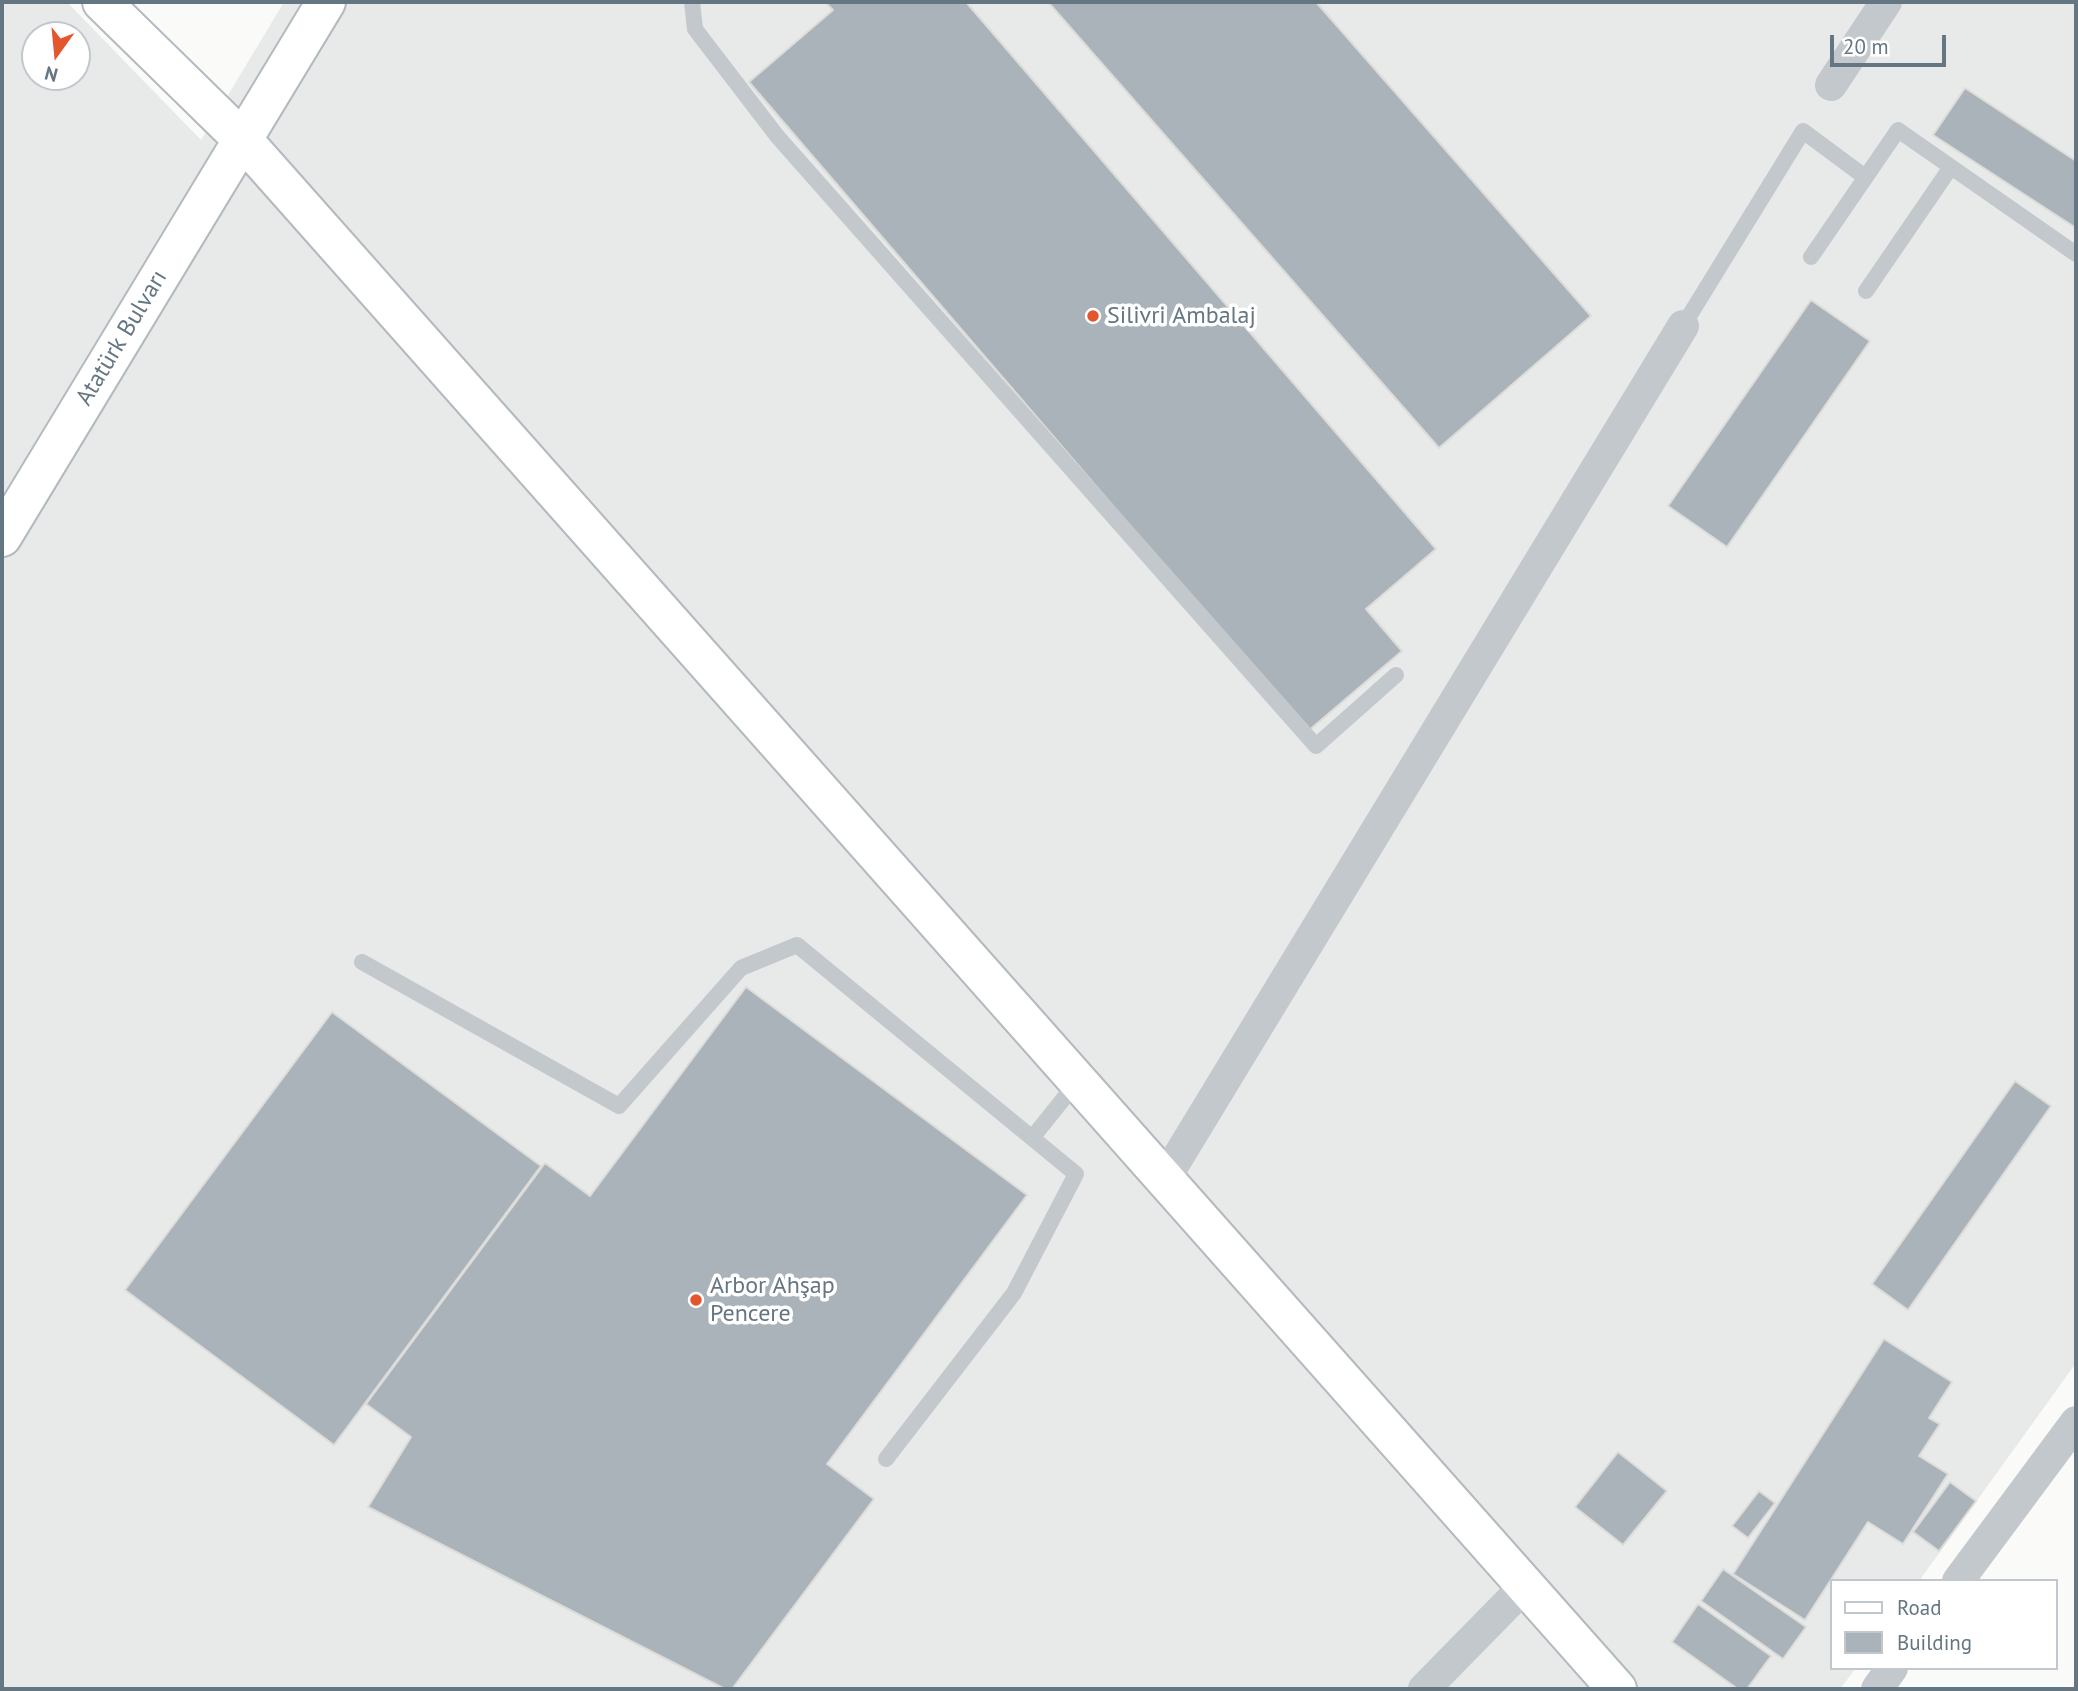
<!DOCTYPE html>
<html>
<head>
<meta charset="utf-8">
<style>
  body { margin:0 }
  #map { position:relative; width:2078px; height:1691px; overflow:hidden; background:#fafaf8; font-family:"PT Sans",sans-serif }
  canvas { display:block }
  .frame { position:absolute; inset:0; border:4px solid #657683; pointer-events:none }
  .legend { position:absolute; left:1830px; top:1579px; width:228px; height:91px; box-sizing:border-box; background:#fff; border:2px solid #c1c8cd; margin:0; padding:9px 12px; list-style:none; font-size:21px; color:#657683 }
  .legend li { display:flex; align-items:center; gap:14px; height:35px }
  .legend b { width:35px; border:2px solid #c1c8cd }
  .north { position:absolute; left:21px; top:21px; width:70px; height:70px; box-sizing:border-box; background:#fff; border:2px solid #c1c8cd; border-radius:50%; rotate:195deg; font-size:19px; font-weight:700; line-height:28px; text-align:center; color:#657683 }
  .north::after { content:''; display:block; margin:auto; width:24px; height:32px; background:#e4572e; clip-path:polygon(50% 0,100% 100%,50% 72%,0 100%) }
  .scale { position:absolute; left:1830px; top:35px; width:116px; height:32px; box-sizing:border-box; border:4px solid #657683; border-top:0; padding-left:9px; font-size:21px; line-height:24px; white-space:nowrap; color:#657683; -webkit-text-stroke:5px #fff; paint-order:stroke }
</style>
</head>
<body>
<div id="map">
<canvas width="2078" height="1691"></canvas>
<div class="frame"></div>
<ul class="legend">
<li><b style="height:9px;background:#fff"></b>Road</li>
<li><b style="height:19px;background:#aab3b9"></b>Building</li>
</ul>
<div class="north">N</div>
<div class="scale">20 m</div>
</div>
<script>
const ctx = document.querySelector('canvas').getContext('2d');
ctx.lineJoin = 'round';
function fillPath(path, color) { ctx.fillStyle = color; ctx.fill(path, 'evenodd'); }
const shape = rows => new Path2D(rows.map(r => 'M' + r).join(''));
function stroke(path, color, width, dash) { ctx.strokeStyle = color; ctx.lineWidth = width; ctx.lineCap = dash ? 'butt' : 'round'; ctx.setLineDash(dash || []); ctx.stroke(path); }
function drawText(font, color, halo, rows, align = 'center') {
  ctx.font = font + ' "PT Sans",sans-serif'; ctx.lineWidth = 7; ctx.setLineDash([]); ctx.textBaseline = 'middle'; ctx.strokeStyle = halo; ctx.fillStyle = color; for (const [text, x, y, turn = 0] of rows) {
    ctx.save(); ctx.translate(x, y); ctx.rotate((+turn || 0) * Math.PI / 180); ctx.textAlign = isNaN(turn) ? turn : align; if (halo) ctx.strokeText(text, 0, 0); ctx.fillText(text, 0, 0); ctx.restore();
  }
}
const built = shape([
  [2,2,67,2,201,140,284,2,2076,2,2076,1363,1919,1581,1831,1581,1831,1668,1856,1668,1840,1689,2,1689],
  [35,35,77,35,77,77,35,77]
]);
const building = shape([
  [825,2,966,2,1436,549,1366,609,1402,651,1307,732,749,82,833,10,825,2],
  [1048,2,1316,2,1591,316,1439,448,1048,2],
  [1965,88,2076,161,2076,228,1933,135,1965,88],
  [1811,300,1870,341,1727,547,1668,506,1811,300],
  [746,987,1027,1195,827,1464,874,1499,732,1689,725,1689,368,1507,411,1437,366,1404,545,1163,590,1196,746,987],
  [332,1012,541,1166,334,1445,125,1290,332,1012],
  [2015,1081,2051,1106,1908,1310,1872,1284,2015,1081],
  [1884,1339,1952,1382,1929,1418,1940,1424,1919,1456,1948,1474,1903,1544,1868,1522,1805,1620,1733,1574,1884,1339],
  [1618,1452,1667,1491,1623,1545,1575,1507,1618,1452],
  [1950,1482,1976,1501,1939,1551,1913,1532,1950,1482],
  [1759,1491,1775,1503,1748,1538,1732,1526,1759,1491],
  [1723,1569,1806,1627,1783,1659,1701,1601,1723,1569],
  [1698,1604,1771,1656,1747,1689,1738,1689,1672,1642,1698,1604]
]);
const lane = shape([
  [692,2,695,29,777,136,1316,746,1396,675],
  [1811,257,1898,130,2076,254],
  [1866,291,1951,167],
  [1683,326,1803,131,1865,177],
  [362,962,619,1106,741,968,797,945,1076,1174,1014,1293,886,1459],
  [1032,1138,1077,1082]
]);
const street = shape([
  [1831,85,1886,2],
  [1164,1180,1683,326],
  [1958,1581,2076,1422],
  [1424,1689,1525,1586],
  [1877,1689,1892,1668]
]);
const secondary = shape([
  [102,2,243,140,1617,1689],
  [2,537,326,2]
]);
const markers = [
  [1093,316,7,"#e4572e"],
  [696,1300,7,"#e4572e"]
];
const poiNames = [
  ["Silivri Ambalaj",1107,316],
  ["Arbor Ahşap",710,1286],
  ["Pencere",710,1314]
];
const streetNames = [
  ["Atatürk Bulvarı",122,338,-59]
];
fillPath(built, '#e8e9e9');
fillPath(building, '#aab3b9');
stroke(building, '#dcdcda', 2);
stroke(secondary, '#b3babf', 42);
stroke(lane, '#c3c8cc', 16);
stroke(street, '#c3c8cc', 32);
stroke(secondary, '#fff', 38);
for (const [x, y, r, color] of markers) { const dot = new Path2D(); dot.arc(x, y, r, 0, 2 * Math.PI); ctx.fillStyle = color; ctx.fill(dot); stroke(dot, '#fff', 2.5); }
drawText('24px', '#657683', '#fff', poiNames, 'left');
drawText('24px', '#657683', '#fff', streetNames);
</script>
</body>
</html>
